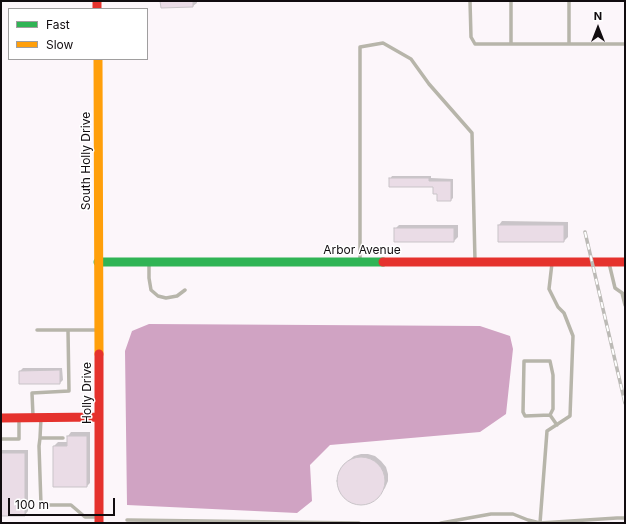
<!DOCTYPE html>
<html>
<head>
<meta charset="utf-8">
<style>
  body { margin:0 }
  #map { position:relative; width:626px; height:524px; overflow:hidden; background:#fcf6fa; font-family:Inter,sans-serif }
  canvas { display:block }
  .frame { position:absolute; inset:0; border:2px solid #110c0f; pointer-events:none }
  .legend { position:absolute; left:8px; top:8px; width:140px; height:52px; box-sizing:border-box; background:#fff; border:1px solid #a09e9f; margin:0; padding:5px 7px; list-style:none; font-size:12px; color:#110c0f }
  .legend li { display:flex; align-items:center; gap:8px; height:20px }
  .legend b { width:20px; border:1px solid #a09e9f }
  .north { position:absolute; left:578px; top:8px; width:40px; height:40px; -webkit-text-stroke:3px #fff; paint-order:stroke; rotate:0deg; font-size:11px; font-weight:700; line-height:16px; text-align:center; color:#110c0f }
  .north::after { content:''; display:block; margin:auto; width:14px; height:18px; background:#110c0f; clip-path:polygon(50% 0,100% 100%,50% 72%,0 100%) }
  .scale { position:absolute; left:8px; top:498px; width:107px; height:18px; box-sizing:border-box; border:2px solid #110c0f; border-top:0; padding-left:5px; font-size:12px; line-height:14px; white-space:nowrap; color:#110c0f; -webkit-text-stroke:3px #fff; paint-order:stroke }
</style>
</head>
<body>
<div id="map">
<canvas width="626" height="524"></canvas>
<div class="frame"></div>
<ul class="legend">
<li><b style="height:5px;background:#30b455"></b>Fast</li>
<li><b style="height:5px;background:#ff9f0a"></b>Slow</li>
</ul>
<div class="north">N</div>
<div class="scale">100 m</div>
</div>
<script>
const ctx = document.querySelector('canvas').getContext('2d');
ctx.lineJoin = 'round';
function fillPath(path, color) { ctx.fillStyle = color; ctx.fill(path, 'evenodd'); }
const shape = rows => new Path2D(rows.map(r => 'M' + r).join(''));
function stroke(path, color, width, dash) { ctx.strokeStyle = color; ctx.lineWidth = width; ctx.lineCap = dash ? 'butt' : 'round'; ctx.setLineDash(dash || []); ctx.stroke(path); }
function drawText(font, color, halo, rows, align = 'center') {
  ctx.font = font + ' Inter,sans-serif'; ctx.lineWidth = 3; ctx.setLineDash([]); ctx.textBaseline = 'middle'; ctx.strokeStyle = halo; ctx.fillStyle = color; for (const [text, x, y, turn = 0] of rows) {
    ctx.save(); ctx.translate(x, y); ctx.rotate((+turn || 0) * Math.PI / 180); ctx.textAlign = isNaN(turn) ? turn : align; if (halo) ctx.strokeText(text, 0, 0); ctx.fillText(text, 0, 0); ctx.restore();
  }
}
const water = shape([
  [149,324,480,326,510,336,513,349,506,414,480,432,330,445,310,465,312,501,297,513,127,505,125,351,132,331]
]);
const shadow = shape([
  [161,1,197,1,197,3,193,6],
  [392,176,431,176,431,178,453,179,453,198,451,200,438,193,434,186,390,179],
  [502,221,568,222,568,237,564,241,499,225],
  [399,225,458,225,458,237,454,241,395,229],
  [23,368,62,368,63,380,60,383,20,383,20,371],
  [71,432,90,432,90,483,87,486,54,486,54,446,58,442,68,442,68,436],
  [1,450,28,450,28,511,25,515,1,515],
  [361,454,368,454,375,456,381,461,386,467,388,474,388,481,385,488,380,494,370,502,362,504,354,503,347,500,342,494,338,487,337,480,339,472,343,465,354,456]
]);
const building = shape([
  [160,1,193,1,193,7,161,8,160,1],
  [389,178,429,178,429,181,451,181,451,201,437,201,437,194,433,194,433,187,389,187,389,178],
  [498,225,564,225,564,242,498,242,498,225],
  [394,228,454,228,454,242,394,242,394,228],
  [60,370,60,384,19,384,19,371,60,370],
  [67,436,87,436,87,487,53,487,53,446,67,446,67,436],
  [1,453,25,453,25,516,1,516,1,453],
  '337 481a24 24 0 1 1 48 0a24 24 0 1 1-48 0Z'
]);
const lane = shape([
  [470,1,471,37,475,44,625,44],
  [511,1,511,44],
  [569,1,569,44],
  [360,260,360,47,383,43,411,59,429,84,472,133,475,261],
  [149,262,149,278,151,290,158,296,166,298,177,296,185,290],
  [609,263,615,288,625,295],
  [622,293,625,305],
  [37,330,97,330],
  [524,361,550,361,553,375,553,409,550,415,525,416,523,412,524,361],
  [550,415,557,425],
  [33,416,32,393,69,391,68,330],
  [41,418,40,438,63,438],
  [40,438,39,446,41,505,71,505,85,517,98,517],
  [1,439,19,439,19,420],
  [127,520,359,523],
  [441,523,491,514,513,514,528,520,540,523,547,431,570,416,573,336,564,313,558,307,549,289,552,263],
  [540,523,617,518,625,518]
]);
const fast = shape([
  [98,262,383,262]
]);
const slow = shape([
  [98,59,99,354]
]);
const jam = shape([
  [97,1,97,9],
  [383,262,625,262],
  [99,354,99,523],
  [1,418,99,417]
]);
const rail = shape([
  [585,232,625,403]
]);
const streetNames = [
  ["South Holly Drive",86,161,-90],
  ["Arbor Avenue",362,250],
  ["Holly Drive",87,393,-90]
];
fillPath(water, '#d0a3c3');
fillPath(shadow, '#0003');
fillPath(building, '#eadce6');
stroke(building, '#c9c4c8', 1);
stroke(lane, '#b7b5aa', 3.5);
stroke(fast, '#30b455', 9);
stroke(slow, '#ff9f0a', 9);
stroke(jam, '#e5322d', 9);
stroke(rail, '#bcbab6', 3.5);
stroke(rail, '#fff', 2, [6]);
drawText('12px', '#110c0f', '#fff', streetNames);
</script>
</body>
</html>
